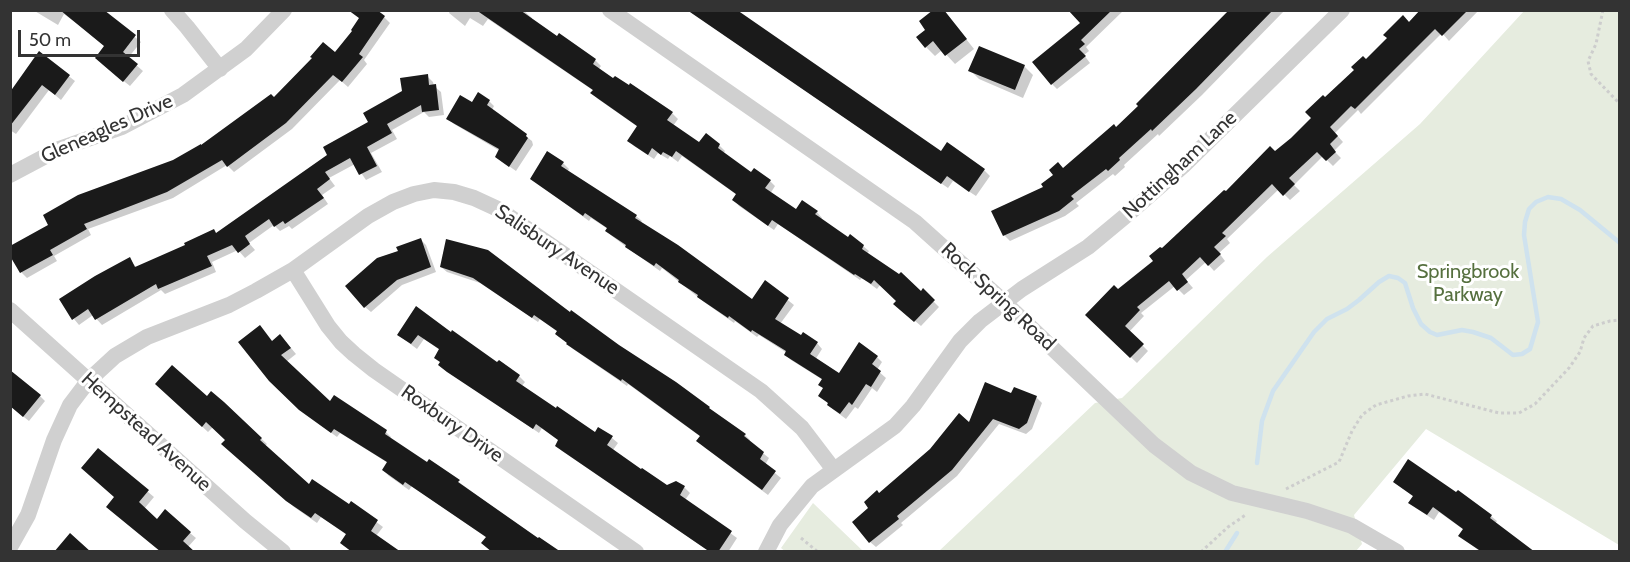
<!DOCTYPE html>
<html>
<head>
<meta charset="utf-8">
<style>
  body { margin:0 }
  #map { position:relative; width:1630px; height:562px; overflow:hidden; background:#fff; font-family:Cabin,sans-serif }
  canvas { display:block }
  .frame { position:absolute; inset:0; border:12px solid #333; pointer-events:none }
  .scale { position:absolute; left:18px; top:30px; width:122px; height:27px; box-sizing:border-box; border:3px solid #333; border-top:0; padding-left:8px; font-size:18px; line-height:21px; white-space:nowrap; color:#333; -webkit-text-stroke:4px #fff; paint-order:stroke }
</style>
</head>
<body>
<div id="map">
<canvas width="1630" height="562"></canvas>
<div class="frame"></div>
<div class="scale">50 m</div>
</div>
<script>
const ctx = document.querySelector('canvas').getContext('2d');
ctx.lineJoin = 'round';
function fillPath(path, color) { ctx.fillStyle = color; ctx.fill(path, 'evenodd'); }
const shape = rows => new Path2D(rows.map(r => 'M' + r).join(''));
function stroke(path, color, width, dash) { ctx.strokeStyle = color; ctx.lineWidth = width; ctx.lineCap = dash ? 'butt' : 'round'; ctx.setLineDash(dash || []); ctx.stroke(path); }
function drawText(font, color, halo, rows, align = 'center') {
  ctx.font = font + ' Cabin,sans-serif'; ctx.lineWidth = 6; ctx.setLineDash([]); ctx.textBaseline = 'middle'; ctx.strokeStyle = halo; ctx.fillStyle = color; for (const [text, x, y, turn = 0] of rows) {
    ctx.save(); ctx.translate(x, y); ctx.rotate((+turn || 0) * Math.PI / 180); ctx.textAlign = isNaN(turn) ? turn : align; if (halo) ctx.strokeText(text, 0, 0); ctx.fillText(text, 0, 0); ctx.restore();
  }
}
const green = shape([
  [1524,11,1619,11,1619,545,1426,429,1354,515,1362,544,1356,551,938,552,1095,403,1122,398,1267,257,1420,124],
  [813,503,863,551,786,552,781,548]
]);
const shadow = shape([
  [33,10,101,10,141,42,128,58,143,71,130,86,102,64,106,47,84,29,64,14,58,25],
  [450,10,523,10,532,18,531,20,595,60,601,66,598,70,672,113,678,119,673,126,700,144,719,145,725,151,723,154,752,174,770,181,775,186,770,194,796,212,817,212,822,218,821,220,848,239,863,246,869,251,867,254,921,293,923,291,939,307,921,326,901,309,898,301,880,285,877,289,862,278,860,280,778,224,774,230,739,206,734,200,737,195,682,156,678,162,670,156,668,159,658,153,654,159,634,146,629,140,638,127,598,99,592,93,594,91,488,19,483,26,470,18,465,26,449,13],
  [688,10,941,153,984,170,990,176,976,196,953,181,948,188],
  [1079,10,1124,10,1086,47,1089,51,1084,55,1090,63,1057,89,1052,84,1083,23],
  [1231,10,1285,10,1202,95,1159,136,1158,134,1124,165,1125,167,1115,176,1113,174,1076,203,1079,206,1065,216,1010,241,1004,235,1063,169,1116,129],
  [1422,10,1479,10,1449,41,1442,33,1361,114,1358,110,1335,133,1343,142,1334,151,1341,158,1333,166,1323,156,1294,185,1300,191,1290,200,1279,189,1227,239,1230,243,1219,253,1225,261,1214,271,1206,262,1186,280,1193,288,1184,295,1175,286,1141,313,1144,316,1129,332,1148,351,1137,363,1087,315,1155,261,1162,250,1275,153,1314,118,1325,99],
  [351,11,384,17,390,23,364,60,367,64,348,87,340,80,292,129,234,172,227,165,173,198,88,229,91,235,54,256,57,261,27,278,22,273,10,253,201,147,274,99,335,54,354,31,360,19],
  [948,16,974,49,955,64,942,50,935,56,926,47],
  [39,53,75,81,61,100,49,90,16,134,10,130,10,90,13,92],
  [1024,66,1033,75,1023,98,979,79,970,70],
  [427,76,433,82,434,86,441,92,444,115,429,117,424,112,392,130,397,139,371,153,382,172,366,180,355,164,329,178,335,186,322,195,328,204,292,229,289,226,280,231,274,225,249,243,255,250,245,258,238,250,212,262,216,272,165,294,161,290,102,325,93,315,79,325,74,319,129,259,137,268,217,234,329,155],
  [489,101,494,106,492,110,532,141,533,145,516,171,496,157,500,151,454,124,448,119,472,104],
  [563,163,569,169,567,172,636,216,642,221,640,223,752,301,765,282,794,305,780,324,801,337,817,343,822,349,815,360,839,375,877,357,882,362,877,370,886,378,877,392,872,388,858,409,855,407,846,419,834,410,828,405,823,380,791,360,786,355,787,353,759,335,757,337,735,321,734,323,704,302,662,268,660,271,633,252,612,236,607,231,608,229,591,218,589,221,532,179],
  [420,239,426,245,436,272,402,285,371,312,365,307,400,251],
  [447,241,571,314,675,383,745,435,750,440,749,442,769,458,765,465,781,478,768,495,704,447,701,437,628,384,627,386,573,349,558,332,540,319,538,322,480,283,447,272,441,267],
  [416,309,498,364,519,376,525,382,521,387,595,434,612,438,618,443,613,450,641,471,667,486,684,487,690,493,685,500,737,538,728,552,710,552,562,451,557,446,560,441,542,428,539,433,446,370,441,363,440,350,424,339,417,349,405,340,399,335],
  [273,342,286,342,296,354,286,362,330,403,386,432,391,437,390,439,428,464,430,461,538,540,487,538,412,486,409,490,389,476,383,470,388,463,340,433,337,437,307,415],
  [163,390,207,398,223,403,267,444,265,446,310,486,349,506,351,503,383,527,376,536,347,535,321,517,317,523,294,507,229,450,227,440,213,427,208,432],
  [1012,395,1036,397,1042,403,1032,429,1026,434,999,424,957,476,901,523,903,525,876,547,870,542,871,508,879,495,970,424],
  [40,396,45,401,29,421,10,406],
  [98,450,154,497,144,509,157,521,190,533,196,538,188,547,116,498],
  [1394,482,1491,516,1497,521,1495,524,1532,552,1481,552,1460,536,1464,530,1439,512,1434,520,1416,508,1410,502,1414,497]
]);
const stream = shape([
  [1257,463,1262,421,1273,391,1314,332,1327,319,1347,309,1359,300,1379,282,1389,276,1398,278,1405,283,1413,308,1421,324,1430,332,1437,335,1462,330,1473,332,1491,338,1513,355,1522,354,1530,349,1538,322,1524,235,1525,222,1529,209,1536,202,1548,197,1561,199,1580,210,1620,243],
  [1225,552,1237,533]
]);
const building = shape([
  [60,10,104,10,136,35,123,52,138,64,123,82,95,58,104,46],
  [348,10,377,10,385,16,359,54,363,57,342,82,333,75,286,123,227,167,222,160,167,192,84,224,87,229,50,250,53,255,20,273,10,256,10,246,48,225,43,215,78,195,173,160,201,144,201,145,271,94,274,97,312,58,310,57,323,42,335,52,352,31,351,30,359,18],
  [476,10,520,10,557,36,559,33,596,59,593,64,613,78,615,76,629,85,630,83,673,112,667,120,699,142,706,133,720,144,718,148,751,172,754,168,771,180,765,188,796,209,802,200,818,211,815,214,848,237,850,234,864,245,862,249,899,274,901,272,921,291,923,288,935,300,914,322,893,304,896,301,874,280,871,284,855,274,854,275,772,220,768,226,732,200,736,194,676,151,672,157,663,152,661,155,652,148,648,155,627,141,637,126,590,93,593,90],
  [687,10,737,10,941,151,947,142,985,169,969,192,947,176,941,184],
  [933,10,944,10,967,39,945,56,933,41,925,48,916,37,925,30,919,21],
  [1068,10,1112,10,1081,40,1085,44,1079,49,1086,56,1051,85,1032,62,1080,23],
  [1229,10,1273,10,1196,89,1152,131,1151,129,1119,158,1120,160,1108,171,1106,169,1071,196,1074,199,1059,211,1003,236,991,211,1043,187,1041,184,1053,175,1049,170,1058,162,1063,168,1114,124,1116,127,1138,106,1136,104],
  [1420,10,1468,10,1442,36,1435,29,1355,109,1351,106,1330,127,1338,136,1330,144,1336,152,1326,161,1317,152,1289,178,1295,184,1283,196,1272,184,1222,233,1226,236,1214,247,1221,254,1208,266,1200,257,1182,274,1188,282,1177,291,1169,281,1137,307,1140,310,1125,326,1144,344,1130,358,1085,315,1114,285,1118,289,1153,261,1149,256,1160,247,1162,248,1224,190,1226,191,1270,146,1275,151,1291,138,1311,118,1305,112,1323,95,1325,97,1354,70,1351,67,1363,56,1366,59,1387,38,1383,35,1403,15,1409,22],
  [979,46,1025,65,1015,90,968,71],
  [39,51,70,75,55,95,42,85,10,126,10,92],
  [428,74,429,85,436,84,439,110,422,112,421,105,387,124,392,133,367,147,377,166,359,175,350,158,325,172,330,179,317,189,324,198,285,224,283,221,274,227,269,219,245,236,250,244,238,253,232,245,207,256,212,266,158,289,156,284,95,320,88,309,72,320,59,299,95,276,130,257,135,267,185,245,184,243,214,229,216,233,327,155,323,147,368,122,363,113,402,91,400,78],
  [478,92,490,100,487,105,527,134,526,136,528,138,509,167,495,157,499,149,446,119,460,95,472,102],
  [547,151,564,162,561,166,637,215,635,218,678,245,752,299,765,280,789,298,775,319,801,335,803,332,818,342,810,354,839,373,859,342,878,356,872,364,881,371,871,387,866,384,852,405,849,402,840,414,827,405,828,403,818,396,823,388,818,385,822,379,784,355,786,351,752,330,751,332,729,316,728,318,697,297,698,295,678,282,679,280,656,263,654,266,625,247,626,245,605,231,607,228,585,213,583,216,530,179],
  [421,238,431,267,397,280,364,308,345,286,377,258,398,251,396,247],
  [446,239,488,250,570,312,571,310,619,345,676,382,710,407,709,408,746,434,744,436,764,452,760,459,776,471,762,490,696,441,700,436,622,379,621,381,566,344,567,343,555,334,557,331,534,315,532,318,473,278,440,267],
  [416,306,451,332,452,330,497,362,499,360,520,375,516,381,556,408,557,406,595,432,598,427,613,436,607,445,641,469,642,468,667,485,676,481,685,486,680,495,732,531,718,552,710,552,555,446,558,440,536,424,533,429,447,372,438,365,440,362,434,358,439,349,418,335,411,344,397,335],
  [260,325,272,341,280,334,291,348,281,355,330,401,334,395,387,430,385,434,427,462,429,459,460,480,458,482,538,538,539,537,561,552,492,552,481,543,486,537,405,482,403,485,382,470,387,462,334,429,331,433,299,410,269,381,238,342],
  [172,365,207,396,211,391,224,402,262,438,260,440,309,484,312,479,349,504,351,501,378,520,371,531,401,552,352,552,340,543,346,534,315,513,311,518,286,501,221,444,225,440,206,422,202,427,155,384],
  [10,370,41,395,23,417,10,406],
  [985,382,1011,393,1014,387,1037,396,1027,423,1019,429,993,419,952,470,897,516,899,519,869,543,852,522,868,508,864,502,877,490,879,493,930,449,959,413,969,422],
  [98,448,149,490,139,502,157,519,165,509,191,532,183,541,195,552,161,552,106,507,114,497,81,468],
  [1408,459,1456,492,1458,490,1492,515,1490,518,1535,552,1482,552,1458,536,1463,529,1433,507,1427,515,1408,503,1413,496,1393,482],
  [70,533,91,552,54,552]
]);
const path = shape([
  [1603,10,1596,44,1588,61,1591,74,1620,104],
  [1286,489,1339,462,1352,431,1362,415,1376,405,1408,396,1425,394,1499,413,1519,413,1535,404,1569,368,1580,352,1584,338,1593,326,1610,321,1620,320],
  [801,538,818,552],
  [1201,552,1228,527,1247,514]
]);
const minor = shape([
  [172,10,187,27,220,69],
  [610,10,915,222,1004,302,1154,445,1191,473,1232,493,1307,511,1352,526,1397,552],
  [10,175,59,149,122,127,183,95,246,49,284,10],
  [293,270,328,326,341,342,354,354,374,370,636,552],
  [10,310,245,521,283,552],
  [10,547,28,515,54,440,70,405,89,380,115,356,147,337,229,305,256,291,293,270,368,216,393,202,414,194,434,190,454,192,474,198,500,210,761,391,802,428,834,470],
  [766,552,780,525,812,486,895,426,913,406,960,341,980,321,1022,289,1088,247,1135,208,1183,166,1342,10]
]);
const streetNames = [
  ["Gleneagles Drive",107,129,-24],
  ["Nottingham Lane",1180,165,-43],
  ["Salisbury Avenue",557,250,34],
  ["Rock Spring Road",998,297,43],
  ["Roxbury Drive",452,424,35],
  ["Hempstead Avenue",146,432,42]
];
const parkNames = [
  ["Springbrook",1468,272],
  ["Parkway",1468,295]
];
fillPath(green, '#e6ecdf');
fillPath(shadow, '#0003');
stroke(stream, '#cfe2ee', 4.5);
fillPath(building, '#1a1a1a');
stroke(path, '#cdcdcd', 3, [3, 3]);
stroke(minor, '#d0d0d0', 16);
drawText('20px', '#333', '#fff', streetNames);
drawText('20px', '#56703f', '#fff', parkNames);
</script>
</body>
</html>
